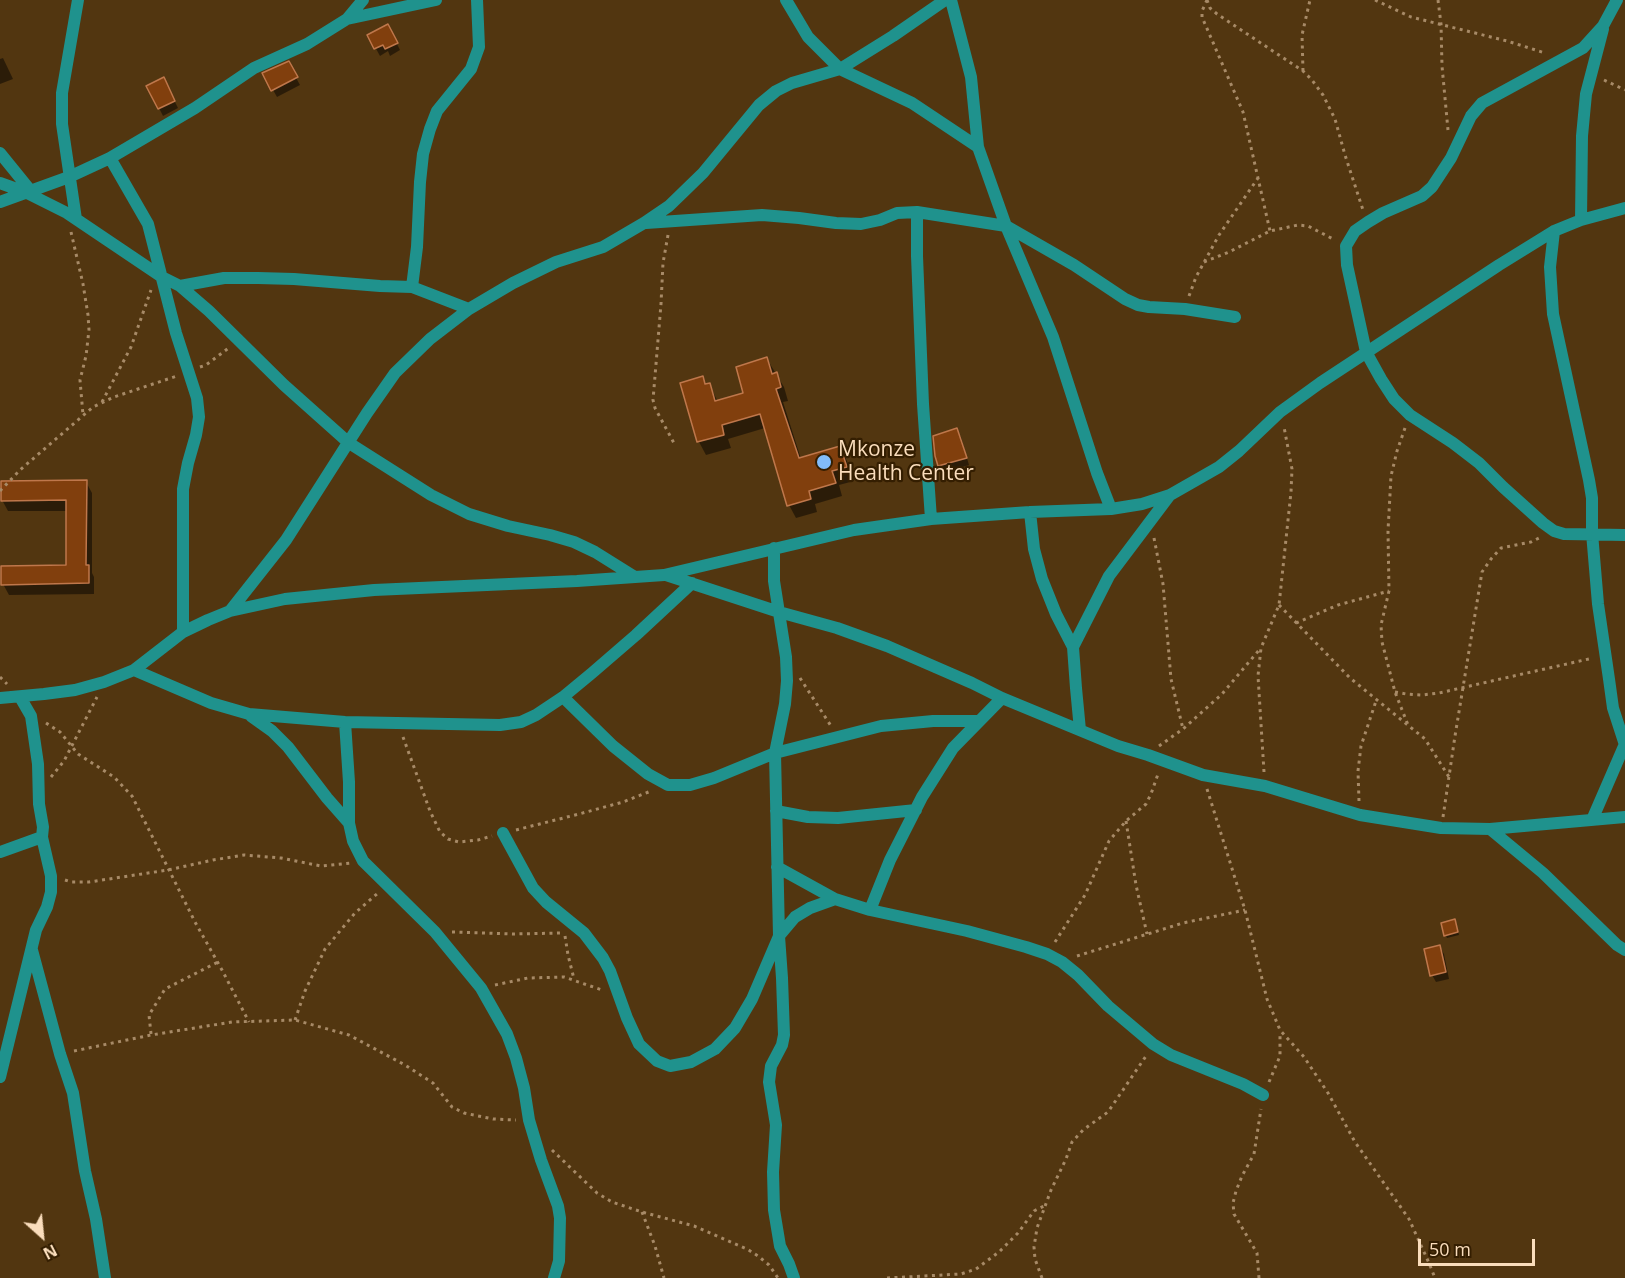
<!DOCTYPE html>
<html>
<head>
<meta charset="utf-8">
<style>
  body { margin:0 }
  #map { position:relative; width:1625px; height:1278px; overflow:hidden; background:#523610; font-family:"Open Sans",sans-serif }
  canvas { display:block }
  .north { position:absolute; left:12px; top:1206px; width:60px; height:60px; -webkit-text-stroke:4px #341e01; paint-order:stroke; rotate:153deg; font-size:16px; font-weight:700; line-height:24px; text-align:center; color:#faddbc }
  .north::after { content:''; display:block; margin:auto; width:21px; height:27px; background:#faddbc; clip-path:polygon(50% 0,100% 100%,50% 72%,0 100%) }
  .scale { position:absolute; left:1418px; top:1239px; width:117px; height:27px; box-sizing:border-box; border:3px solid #faddbc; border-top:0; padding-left:8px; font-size:18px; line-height:21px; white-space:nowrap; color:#faddbc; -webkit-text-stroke:4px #341e01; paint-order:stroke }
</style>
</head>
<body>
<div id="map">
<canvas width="1625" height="1278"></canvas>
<div class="north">N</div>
<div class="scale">50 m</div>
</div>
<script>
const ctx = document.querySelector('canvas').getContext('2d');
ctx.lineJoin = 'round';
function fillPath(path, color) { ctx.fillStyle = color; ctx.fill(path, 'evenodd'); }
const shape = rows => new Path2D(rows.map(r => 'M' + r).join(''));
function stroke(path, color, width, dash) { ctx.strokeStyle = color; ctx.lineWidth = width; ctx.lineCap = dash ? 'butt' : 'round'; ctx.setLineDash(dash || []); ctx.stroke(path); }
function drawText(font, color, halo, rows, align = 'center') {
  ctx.font = font + ' "Open Sans",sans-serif'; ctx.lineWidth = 4.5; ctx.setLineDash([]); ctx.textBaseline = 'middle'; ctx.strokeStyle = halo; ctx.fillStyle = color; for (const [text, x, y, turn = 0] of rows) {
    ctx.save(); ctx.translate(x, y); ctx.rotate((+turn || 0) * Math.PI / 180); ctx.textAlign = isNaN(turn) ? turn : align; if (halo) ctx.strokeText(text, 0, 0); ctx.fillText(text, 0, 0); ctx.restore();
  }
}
const shadow = shape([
  [388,26,400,50,390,56,388,51,380,56,369,36],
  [3,58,13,79,0,84,0,59],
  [288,63,300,85,277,97,264,74],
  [148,86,167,86,178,108,163,116],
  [767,359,784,387,788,401,783,402,801,459,840,447,847,461,854,481,839,485,842,496,815,504,817,512,796,518,789,505,765,428,728,439,731,448,706,455,699,442,682,384,702,378,706,385,709,384,718,402,745,394],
  [957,430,961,437,969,465,943,473,936,456],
  [86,482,92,493,92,573,94,577,94,594,9,595,3,584,67,566,67,511,8,511,2,500],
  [1456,923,1459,935,1447,938,1446,936],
  [1440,947,1444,954,1449,979,1436,982,1432,975]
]);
const building = shape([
  [388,24,398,43,385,49,383,45,374,49,367,35,388,24],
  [289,61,298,77,271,91,262,73,289,61],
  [164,77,175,101,158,109,146,86,164,77],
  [767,357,772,374,777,372,781,387,776,389,799,458,840,446,847,467,832,471,836,483,809,491,811,499,787,506,760,414,722,425,724,435,697,442,680,383,703,376,705,384,710,383,715,401,743,393,736,367,767,357],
  [957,428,967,458,938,466,935,456,933,436,957,428],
  [87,480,86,565,89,565,89,583,1,585,1,566,66,565,66,500,1,501,1,481,87,480],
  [1455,919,1458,932,1444,936,1441,923,1455,919],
  [1440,945,1446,972,1430,976,1424,949,1440,945]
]);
const path = shape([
  [1207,0,1210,8,1217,14,1303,71,1312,80,1323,95,1335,119,1345,155,1363,210],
  [1207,0,1202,11,1202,17,1243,112,1270,231],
  [1375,0,1411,17,1507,41,1545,53],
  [1438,0,1441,24,1442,66,1448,130],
  [1303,71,1302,35,1310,0],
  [1604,80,1625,90],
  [71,232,83,284,88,315,89,330,86,356,80,380,83,415],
  [668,235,663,263,661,304,653,400,655,408,675,445],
  [1204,262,1229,252,1270,231,1298,225,1308,226,1335,240],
  [1189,296,1196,277,1219,235,1258,178],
  [200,367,206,365,230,347],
  [102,402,131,347,151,290],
  [1405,428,1397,451,1391,476,1388,531,1389,591,1381,625,1382,642,1387,661,1395,692,1408,725],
  [0,491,20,470,93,407,114,397,177,376],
  [1154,538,1163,584,1171,679,1183,729],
  [1279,605,1350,678,1425,739,1449,777],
  [1296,623,1338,605,1389,591],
  [0,677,7,684],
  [800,678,831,726],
  [1395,692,1406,694,1422,695,1439,693,1593,658],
  [46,723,60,732,78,754,114,777,132,796,195,922,222,970,249,1022],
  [403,737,430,811,440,832,448,839,459,842,478,840,492,836],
  [1159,746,1183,729,1222,694,1260,649],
  [1264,772,1258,676,1261,648,1279,605,1291,492,1292,469,1284,427],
  [51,777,64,761,97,697],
  [1207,789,1245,910,1267,999,1280,1030,1304,1057,1328,1093,1355,1142,1409,1219,1429,1263,1435,1278],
  [1359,801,1358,771,1361,746,1376,701],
  [1443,817,1455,736,1482,572,1491,559,1501,548,1531,542,1541,537],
  [1126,821,1136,885,1147,934],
  [516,830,579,814,623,802,651,791],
  [65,880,71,882,89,882,168,870,213,860,244,855,281,858,321,866,351,863],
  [452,932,513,934,562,933],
  [565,936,568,955,574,979],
  [1055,942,1085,895,1109,841,1126,821,1146,804,1151,794,1158,774],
  [1077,956,1183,923,1245,910],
  [495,985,528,978,564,977,602,990],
  [295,1020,305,991,325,949,355,913,378,893],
  [151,1034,149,1015,165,989,218,962],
  [74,1051,151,1035,232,1022,295,1020,349,1035,405,1065,433,1083,452,1107,464,1113,493,1119,516,1120],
  [1269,1082,1280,1056,1280,1032],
  [552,1150,597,1193,612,1202,642,1212,694,1226,747,1249,758,1256,769,1265,778,1278],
  [642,1212,655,1246,664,1278],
  [887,1278,961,1274,976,1269,999,1252,1018,1233,1034,1211,1044,1206],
  [1042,1278,1035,1259,1034,1247,1037,1228,1051,1190,1066,1159,1072,1142,1083,1130,1108,1112,1146,1056],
  [1259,1278,1257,1253,1234,1214,1233,1203,1236,1191,1242,1176,1254,1154,1261,1109]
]);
const minor = shape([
  [786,0,808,37,840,69,912,103,978,147],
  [951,0,971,77,978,147,1006,226,1053,337,1097,473,1111,509],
  [1617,0,1603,26,1583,48,1482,103,1471,116,1451,158,1432,187,1422,196,1383,213,1368,222,1355,231,1346,246,1347,265,1366,352,1381,379,1394,399,1410,415,1453,443,1479,463,1503,487,1543,523,1554,531,1564,534,1625,535],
  [347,19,363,0],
  [0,153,30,190],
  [110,158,148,224,176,333,197,398,199,417,196,435,188,463,183,489,183,632],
  [0,183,25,192,67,213,162,277,180,286,209,311,284,385,349,443,431,495,469,514,508,526,550,535,574,542,595,552,635,577],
  [0,202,69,177,110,158,195,108,254,68,307,44,347,19,436,0],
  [917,212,917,256,923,404,931,519],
  [76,219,62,124,62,93,78,0],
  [1581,220,1582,136,1586,94,1603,29],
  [646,223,762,215,799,218,836,223,861,224,880,220,897,213,917,212,1006,226,1074,265,1125,299,1138,305,1149,307,1185,309,1235,317],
  [1554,231,1550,267,1553,314,1589,480,1592,498,1592,533,1598,604,1609,679,1613,708,1625,745],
  [180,286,224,278,258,278,294,279,380,286,412,287,469,309],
  [412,287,417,247,420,182,423,154,430,129,437,111,471,69,479,47,477,0],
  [1030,512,1034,549,1042,579,1056,614,1073,647],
  [774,548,774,581,786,657,787,681,785,704,775,753,779,936,782,978,784,1035,782,1045,771,1066,769,1082,776,1125,773,1172,774,1210,780,1246,789,1264,794,1278],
  [666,575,779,612,837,628,887,646,972,683,1002,698,1118,746,1148,755,1203,775,1265,786,1360,815,1441,828,1490,829,1625,817],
  [230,611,286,540,367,413,395,373,430,339,469,309,513,283,556,262,603,247,644,223,669,206,703,173,759,105,776,91,792,83,840,69,893,36,945,0],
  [134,670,211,703,249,714,345,722,500,725,521,722,536,715,563,697,592,673,636,635,692,583],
  [563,697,613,746,648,774,668,785,690,785,714,778,775,753,881,726,933,721,979,721],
  [0,698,44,694,75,690,104,682,134,670,183,632,208,620,230,611,285,599,374,590,577,581,664,575,854,530,931,519,1030,512,1111,509,1142,504,1170,495,1219,467,1239,451,1280,412,1320,383,1499,265,1554,231,1581,220,1625,208],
  [251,716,272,731,288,747,327,798,349,823],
  [345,722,349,782,349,823,353,841,363,861,435,932,481,988,507,1034,516,1058,524,1088,529,1120,541,1160,558,1206,560,1218,559,1261,554,1278],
  [1080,730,1076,688,1073,647,1109,576,1170,495],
  [776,811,808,817,838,818,916,810],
  [1592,820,1625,744],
  [1490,829,1543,873,1617,945,1625,950],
  [503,833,533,888,546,902,584,933,603,958,610,971,627,1018,639,1044,657,1061,670,1066,691,1062,715,1049,735,1028,752,999,779,936,795,917,810,908,835,899],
  [0,852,42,837],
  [777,867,835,899,870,910,967,931,1026,947,1047,954,1062,962,1078,975,1108,1006,1153,1044,1171,1055,1243,1084,1263,1095],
  [870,910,890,860,922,797,953,748,1002,698],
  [32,950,60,1054,73,1093,85,1171,96,1219,105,1278],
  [0,1077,36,930,47,907,51,892,51,876,42,837,43,827,39,804,38,764,31,716,20,697]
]);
const markers = [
  [824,462,8,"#82bcfa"]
];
const poiNames = [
  ["Mkonze",838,450],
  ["Health Center",838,474]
];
fillPath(shadow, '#0007');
fillPath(building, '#813f0d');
stroke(building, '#bf774b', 1.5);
stroke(path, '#a78a67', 3, [3, 4.5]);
stroke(minor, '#1f928d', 12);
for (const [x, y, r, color] of markers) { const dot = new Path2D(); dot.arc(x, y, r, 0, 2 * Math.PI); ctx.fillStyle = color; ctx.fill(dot); stroke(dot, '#341e01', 2); }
drawText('21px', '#faddbc', '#341e01', poiNames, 'left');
</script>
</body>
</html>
